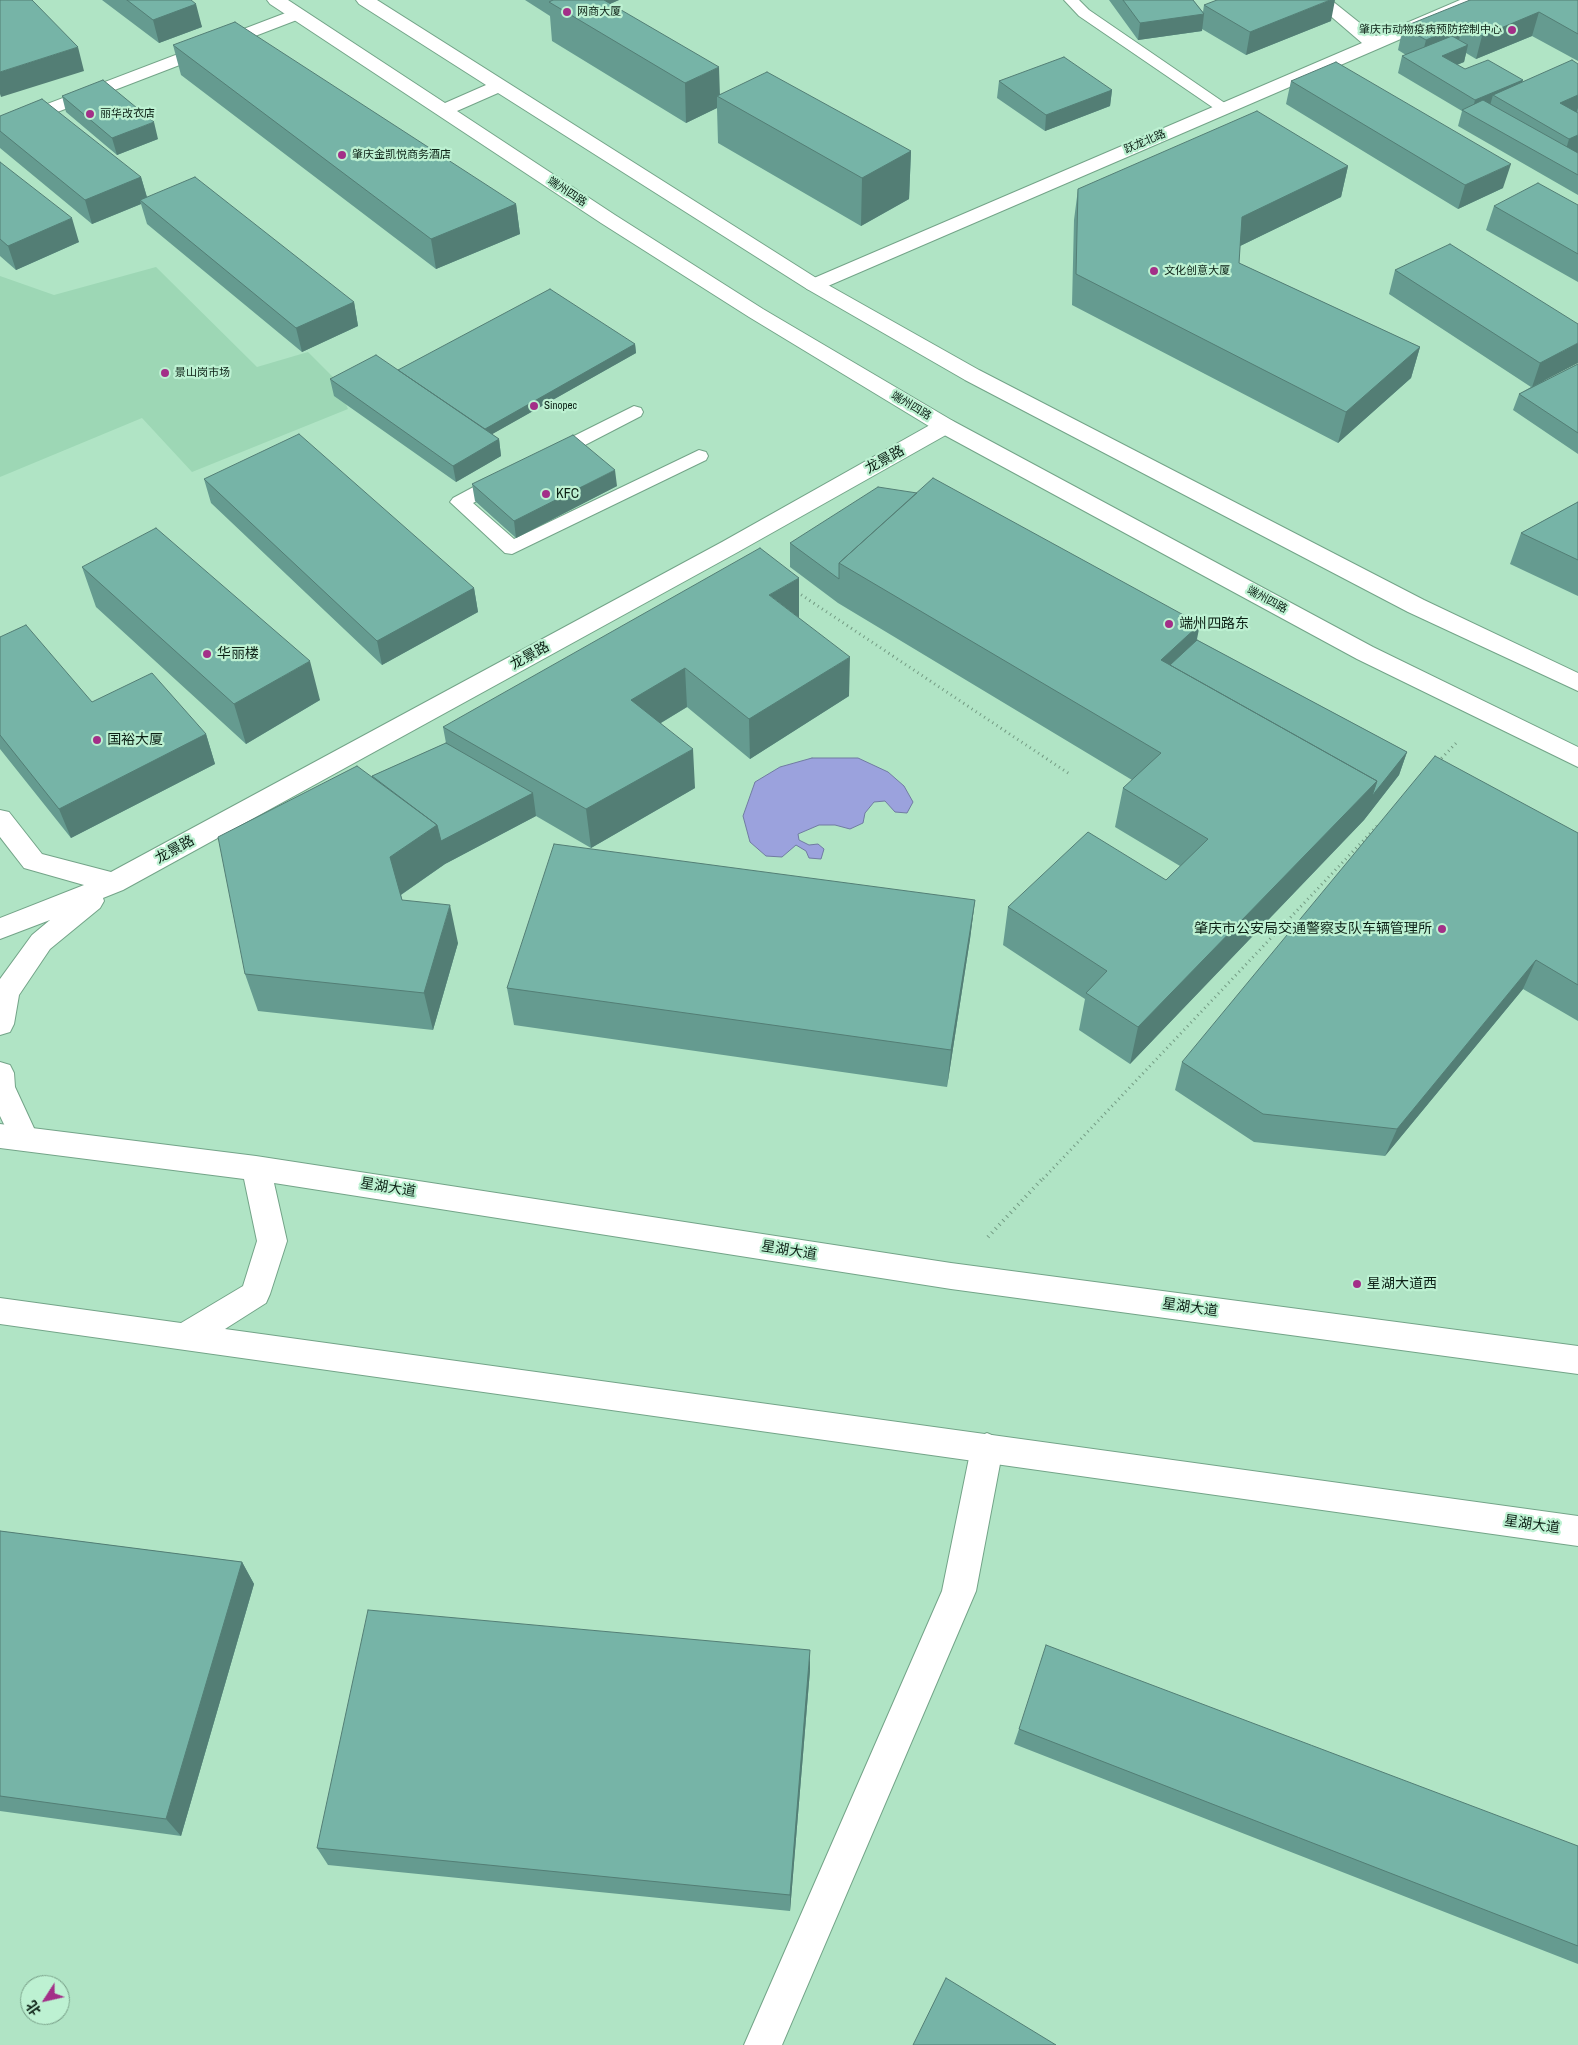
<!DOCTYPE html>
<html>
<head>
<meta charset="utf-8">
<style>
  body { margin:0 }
  #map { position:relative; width:1578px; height:2045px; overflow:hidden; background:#b0e4c5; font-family:"Archivo Narrow","Noto Sans SC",sans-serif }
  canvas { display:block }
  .north { position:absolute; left:20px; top:1975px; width:50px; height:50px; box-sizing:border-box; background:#bdf1d2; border:1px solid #779e87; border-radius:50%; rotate:235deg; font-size:14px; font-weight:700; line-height:20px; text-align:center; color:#0d2116 }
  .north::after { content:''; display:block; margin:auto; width:18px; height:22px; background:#a32f88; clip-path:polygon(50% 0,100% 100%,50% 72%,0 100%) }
</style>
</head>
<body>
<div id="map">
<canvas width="1578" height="2045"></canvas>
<div class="north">北</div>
</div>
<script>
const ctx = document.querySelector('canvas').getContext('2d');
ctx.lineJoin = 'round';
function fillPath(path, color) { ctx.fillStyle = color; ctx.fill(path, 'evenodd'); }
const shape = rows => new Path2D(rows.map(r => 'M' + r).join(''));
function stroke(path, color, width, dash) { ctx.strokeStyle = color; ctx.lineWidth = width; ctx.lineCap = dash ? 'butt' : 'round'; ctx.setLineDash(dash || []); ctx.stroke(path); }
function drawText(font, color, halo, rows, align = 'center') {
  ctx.font = font + ' "Archivo Narrow","Noto Sans SC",sans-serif'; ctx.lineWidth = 4.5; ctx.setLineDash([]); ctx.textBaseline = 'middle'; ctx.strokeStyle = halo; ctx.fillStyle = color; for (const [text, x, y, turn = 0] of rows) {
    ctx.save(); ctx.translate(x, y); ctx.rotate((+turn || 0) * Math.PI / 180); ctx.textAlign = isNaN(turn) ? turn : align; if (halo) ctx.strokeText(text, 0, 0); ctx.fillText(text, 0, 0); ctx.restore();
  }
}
const built = shape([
  [156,267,257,367,308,352,335,379,348,409,192,472,142,418,0,477,0,276,54,295]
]);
const water = shape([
  [812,758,858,758,888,772,904,786,913,802,907,813,895,812,885,801,874,802,865,813,863,823,850,829,835,825,819,825,798,834,799,840,809,845,818,844,824,849,821,859,809,858,806,851,796,845,782,857,766,856,750,842,743,816,755,782,780,767,812,758]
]);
const pathFar1 = shape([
  [797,592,1071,775],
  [1438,762,1458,741],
  [1043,1179,1377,826]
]);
const path = shape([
  [988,1237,1044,1177]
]);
const lane = shape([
  [1064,0,1079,0,1089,10,1232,108,1230,111,1218,111,1079,16,1064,0],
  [634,406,641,408,643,412,641,416,558,459,551,461,544,459,542,455,544,451,634,406],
  [699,450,706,452,708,456,706,460,512,554,505,553,450,502,453,498,496,475,503,473,510,475,513,479,510,483,473,503,514,539,699,450]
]);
const street = shape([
  [1312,0,1331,0,1376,36,1460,0,1484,0,1481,4,1380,48,821,289,814,291,807,289,804,285,807,281,1362,43,1312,0],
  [296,9,302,10,305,14,302,18,0,134,0,122,296,9],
  [945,419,953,421,956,426,953,431,738,552,123,890,103,898,104,901,100,908,50,949,19,995,14,1024,10,1032,0,1035,0,979,32,935,50,920,0,939,0,918,84,885,24,868,0,837,0,810,9,812,42,854,111,872,722,542,937,421,945,419],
  [0,1062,10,1065,14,1073,15,1087,39,1139,35,1147,25,1151,15,1147,0,1116,0,1062],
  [987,1433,998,1438,1003,1448,976,1591,782,2045,744,2045,942,1591,971,1448,976,1438,987,1433]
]);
const primary = shape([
  [267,0,288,0,445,103,486,85,359,4,356,0,377,0,821,281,979,370,1424,600,1578,673,1578,691,1408,612,965,380,807,289,498,93,457,111,615,215,763,309,953,421,1373,647,1578,747,1578,767,1357,659,937,431,749,317,601,223,270,4,267,0],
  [0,1124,256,1156,951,1263,1578,1346,1578,1374,951,1289,274,1183,287,1241,270,1294,266,1303,225,1329,1578,1516,1578,1546,0,1324,0,1298,181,1323,243,1286,257,1241,244,1179,0,1148,0,1124]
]);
const wall = shape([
  [102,0,191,0,202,27,159,43],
  [525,0,619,0,610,4,720,94,911,151,909,199,861,226,718,143,717,108,686,123,552,41,550,16],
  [1109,0,1193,0,1203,12,1204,5,1331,21,1246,55,1202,29,1202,31,1138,40],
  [1578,0,1578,61,1532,36,1476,59,1466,53,1464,62,1457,65,1465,69,1523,80,1522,82,1578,64,1578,195,1458,126,1462,111,1398,73,1402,56,1406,55,1398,50,1403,27],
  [173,45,516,204,520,234,436,269,181,75],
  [999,81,1112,90,1110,106,1045,131,997,98],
  [1291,81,1503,188,1458,209,1286,104],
  [62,96,158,139,117,155,66,112],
  [0,116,141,177,147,197,354,302,358,326,302,352,147,224,141,204,92,224,0,148],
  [0,162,79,242,16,270,0,256],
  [1348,166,1341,197,1240,246,1239,263,1420,347,1411,378,1338,443,1072,305,1074,220,1078,189],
  [1578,205,1578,282,1486,230,1494,206],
  [1395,270,1578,324,1544,381,1578,364,1578,454,1513,410,1519,394,1531,387,1389,294],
  [635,344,636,353,492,434,499,439,501,456,456,482,334,396,330,379,398,370],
  [204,479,474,588,478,612,382,665,211,503],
  [472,484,617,486,516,538,475,501],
  [1578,502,1578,596,1510,564,1521,533],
  [790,543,1197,640,1407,752,1399,775,1364,820,1130,1064,1079,1030,1085,999,1003,945,1008,907,1166,880,1180,866,1115,827,1123,788,1132,780,838,603,790,567],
  [82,567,320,700,246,744,96,607],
  [799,618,849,696,750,759,687,707,661,723,695,788,591,848,536,816,445,864,401,895,402,900,458,943,433,1030,258,1011,245,974,372,776,446,743,443,727],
  [0,637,92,702,206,734,215,764,71,838,0,749],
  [1578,833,1578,1021,1523,989,1385,1156,1254,1142,1175,1090,1182,1062],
  [975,900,970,939,947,1087,514,1025,507,988],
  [0,1531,242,1562,254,1584,181,1836,0,1811],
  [810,1670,790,1911,328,1865,317,1848],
  [1019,1729,1578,1846,1578,1964,1014,1744]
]);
const shadedWall = shape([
  [561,0,619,0,576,18],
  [1330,0,1335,0,1331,21,1246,55,1250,32],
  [196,4,202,27,159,43,153,20],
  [1539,12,1532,36,1476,59,1482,36],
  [1204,14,1202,31,1138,40,1140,23],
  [1463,24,1457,48,1420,63,1426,40],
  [1468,45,1464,62,1438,72,1442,56],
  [78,47,84,71,1,97,0,94,0,72],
  [719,67,720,97,717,96,717,108,686,123,685,83],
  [1523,80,1518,96,1493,95,1489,109,1471,115,1475,100],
  [1112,90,1110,106,1045,131,1046,115],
  [1578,95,1578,108,1575,116,1560,103],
  [154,122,158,139,117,155,112,138],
  [1578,135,1578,155,1562,163,1569,139],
  [911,151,909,199,861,226,862,178],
  [1511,164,1503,188,1458,209,1465,185],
  [1348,166,1341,197,1236,248,1242,217],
  [141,177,148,201,140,200,141,204,92,224,85,200],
  [516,204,520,234,436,269,431,239],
  [72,218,79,242,16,270,8,246],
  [354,302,358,326,302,352,296,328],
  [1578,343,1578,363,1532,387,1540,363],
  [635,344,636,353,480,441,479,432],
  [1420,347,1411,378,1338,443,1346,412],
  [499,439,501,456,456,482,453,466],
  [615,470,617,486,516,538,514,521],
  [799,578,799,618,769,595],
  [474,588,478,612,382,665,377,641],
  [1200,624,1192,664,1171,683,1161,660],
  [850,657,849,696,750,759,749,719],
  [310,661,320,700,246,744,234,704],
  [685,668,687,707,634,739,631,700],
  [206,734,215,764,71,838,59,809],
  [693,749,695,788,591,848,586,809],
  [1407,752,1399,775,1364,820,1130,1064,1138,1027,1377,781],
  [533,793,536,816,445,864,399,896,390,857,437,825],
  [975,900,970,939,947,1087,951,1050],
  [450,905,458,943,433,1030,424,993],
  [1536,960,1523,989,1385,1156,1397,1129],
  [242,1562,254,1584,181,1836,166,1819],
  [810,1650,810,1670,790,1911,790,1895]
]);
const building = shape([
  [0,0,32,0,78,47,0,72,0,0],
  [127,0,191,0,196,4,153,20,127,0],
  [553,0,604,0,719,67,685,83,549,2,553,0],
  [1123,0,1193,0,1204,14,1140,23,1123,0],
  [1217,0,1330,0,1250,32,1204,5,1217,0],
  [1470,0,1578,0,1578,34,1539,12,1482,36,1463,24,1426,40,1403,27,1470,0],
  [235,22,516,204,431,239,173,45,235,22],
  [1452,36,1468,45,1442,56,1465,69,1488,60,1523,80,1475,100,1402,56,1452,36],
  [1064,57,1112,90,1046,115,999,81,1064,57],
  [1572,60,1578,64,1578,95,1560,103,1578,113,1578,135,1569,139,1493,95,1572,60],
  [1336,62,1511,164,1465,185,1291,81,1336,62],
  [767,72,911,151,862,178,717,96,767,72],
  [103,80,154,122,112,138,62,96,103,80],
  [42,99,141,177,85,200,0,131,0,116,42,99],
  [1483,100,1578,153,1578,175,1462,110,1483,100],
  [1257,111,1348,166,1242,217,1239,263,1420,347,1346,412,1076,274,1078,189,1257,111],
  [0,162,72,218,8,246,0,239,0,162],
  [195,177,354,302,296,328,140,200,195,177],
  [1538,183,1578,205,1578,254,1494,206,1538,183],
  [1450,244,1578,324,1578,343,1540,363,1395,270,1450,244],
  [550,289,635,344,485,429,398,370,550,289],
  [376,355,499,439,453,466,330,379,376,355],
  [1578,364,1578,433,1519,394,1578,364],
  [299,434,474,588,377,641,204,479,299,434],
  [573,435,615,470,514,521,472,484,573,435],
  [933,478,1200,624,1161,660,1377,781,1138,1027,1086,993,1107,971,1008,907,1088,832,1166,880,1208,839,1123,788,1161,753,839,563,933,478],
  [878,487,917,493,839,563,839,579,790,543,878,487],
  [1578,502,1578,560,1521,533,1578,502],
  [156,528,310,661,234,704,82,567,156,528],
  [760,548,799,578,769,595,850,657,749,719,685,668,631,700,693,749,586,809,443,727,760,548],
  [26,625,92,702,152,673,206,734,59,809,0,735,0,637,26,625],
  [1197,640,1407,752,1372,796,1377,781,1170,665,1197,640],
  [446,743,533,793,441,841,437,825,372,776,446,743],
  [1435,756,1578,833,1578,985,1536,960,1397,1129,1263,1114,1182,1062,1435,756],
  [357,766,437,825,390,857,402,900,450,905,424,993,245,974,218,837,357,766],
  [554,844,975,900,951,1050,507,988,554,844],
  [0,1531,242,1562,166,1819,0,1796,0,1531],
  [368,1610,810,1650,790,1895,317,1848,368,1610],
  [1046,1645,1578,1846,1578,1946,1019,1729,1046,1645],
  [946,1978,1056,2045,913,2045,946,1978]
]);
const markers = [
  [567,12,5,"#a32f88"],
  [1512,30,5,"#a32f88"],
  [90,114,5,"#a32f88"],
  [342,155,5,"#a32f88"],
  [1154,271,5,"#a32f88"],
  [165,373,5,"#a32f88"],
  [534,406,5,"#a32f88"],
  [546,494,5,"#a32f88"],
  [1169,624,5,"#a32f88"],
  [207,654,5,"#a32f88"],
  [97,740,5,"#a32f88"],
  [1442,929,5,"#a32f88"],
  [1357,1284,5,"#a32f88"]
];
const farPoinames = [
  ["网商大厦",577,12],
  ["肇庆市动物疫病预防控制中心",1502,30,"right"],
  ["丽华改衣店",100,114],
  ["肇庆金凯悦商务酒店",352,155],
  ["文化创意大厦",1164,271],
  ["景山岗市场",175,373],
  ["Sinopec",544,406]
];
const farStreetnames = [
  ["跃龙北路",1145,142,-23],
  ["端州四路",567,192,33],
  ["端州四路",911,406,31],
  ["端州四路",1267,600,28]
];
const streetNames = [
  ["龙景路",885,460,-29],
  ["龙景路",530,656,-29],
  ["龙景路",175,850,-29],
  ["星湖大道",388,1188,9],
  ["星湖大道",789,1251,9],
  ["星湖大道",1190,1308,8],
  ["星湖大道",1532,1525,8]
];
const poiNames = [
  ["KFC",556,494],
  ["端州四路东",1179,624],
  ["华丽楼",217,654],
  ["国裕大厦",107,740],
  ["肇庆市公安局交通警察支队车辆管理所",1432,929,"right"],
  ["星湖大道西",1367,1284]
];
fillPath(built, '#9dd7b5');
fillPath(water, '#9ba2dd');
stroke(water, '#707ba1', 1);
stroke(lane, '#73a488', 2);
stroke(street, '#73a488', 2);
stroke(primary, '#73a488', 2);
stroke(pathFar1, '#739b83', 3, [1, 4]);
stroke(path, '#739b83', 4, [1, 4.5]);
fillPath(lane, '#fff');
fillPath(street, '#fff');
fillPath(primary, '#fff');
fillPath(wall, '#659b90');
fillPath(shadedWall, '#537e75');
fillPath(building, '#76b4a7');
stroke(building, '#537e75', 1);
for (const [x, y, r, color] of markers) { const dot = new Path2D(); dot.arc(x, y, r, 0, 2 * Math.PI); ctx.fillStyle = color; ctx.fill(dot); stroke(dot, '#bdf1d2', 2); }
drawText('11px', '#0d2116', '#bdf1d2', farPoinames, 'left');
drawText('11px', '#0d2116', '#bdf1d2', farStreetnames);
drawText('14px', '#0d2116', '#bdf1d2', streetNames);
drawText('14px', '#0d2116', '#bdf1d2', poiNames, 'left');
</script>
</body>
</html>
